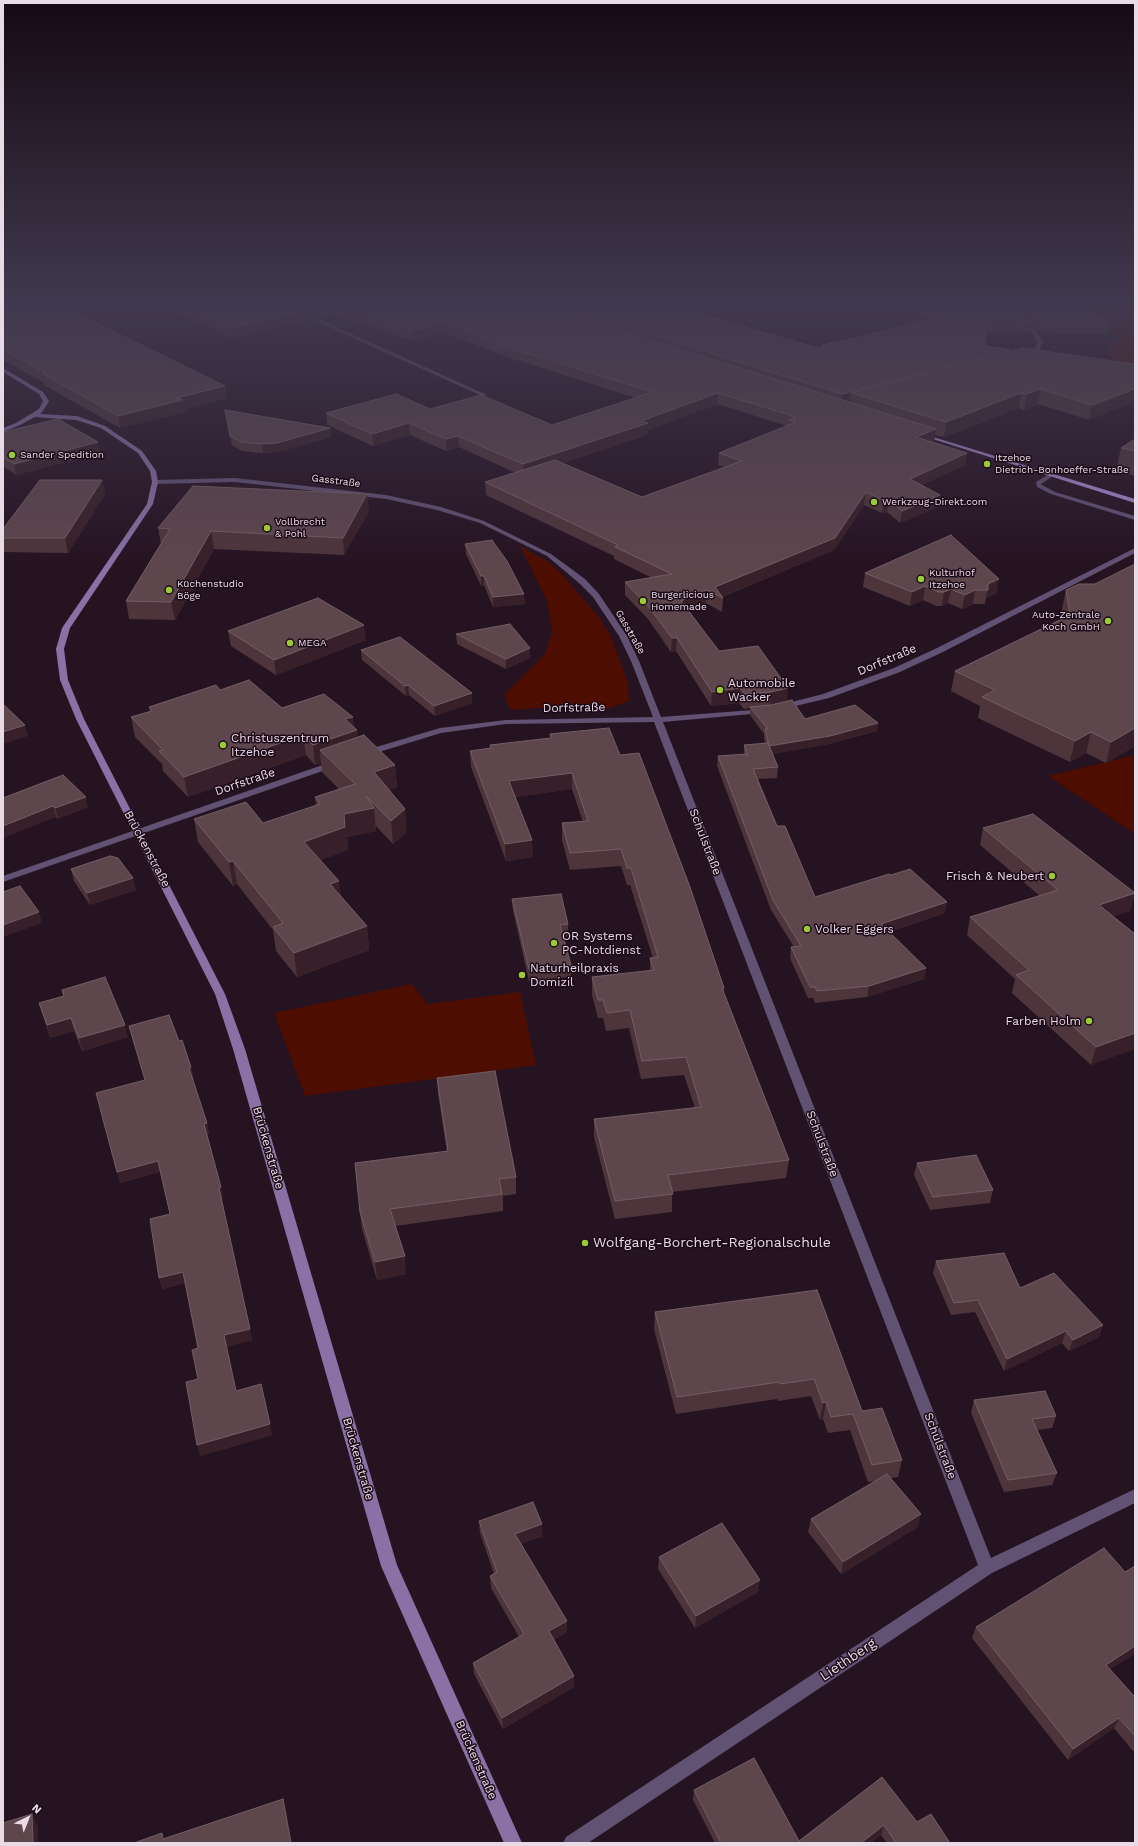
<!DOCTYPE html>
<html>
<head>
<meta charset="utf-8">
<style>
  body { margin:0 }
  #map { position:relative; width:1138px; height:1846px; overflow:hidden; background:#261322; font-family:"Work Sans",sans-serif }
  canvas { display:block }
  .frame { position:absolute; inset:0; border:4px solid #e9dbe5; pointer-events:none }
  .north { position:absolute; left:8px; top:1798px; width:40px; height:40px; -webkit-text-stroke:3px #1c0a18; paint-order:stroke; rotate:43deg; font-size:11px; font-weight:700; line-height:16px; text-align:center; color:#e9dbe5 }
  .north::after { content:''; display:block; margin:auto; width:14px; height:18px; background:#e9dbe5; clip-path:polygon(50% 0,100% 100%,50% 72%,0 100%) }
</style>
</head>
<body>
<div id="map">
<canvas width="1138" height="1846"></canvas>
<div class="frame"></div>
<div class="north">N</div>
</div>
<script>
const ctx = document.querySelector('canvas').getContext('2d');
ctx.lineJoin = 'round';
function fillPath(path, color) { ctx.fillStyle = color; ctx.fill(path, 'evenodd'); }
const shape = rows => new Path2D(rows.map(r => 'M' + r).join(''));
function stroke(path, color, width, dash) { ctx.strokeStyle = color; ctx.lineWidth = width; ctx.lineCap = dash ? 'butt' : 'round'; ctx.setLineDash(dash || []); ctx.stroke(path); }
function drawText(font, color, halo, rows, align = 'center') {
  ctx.font = font + ' "Work Sans",sans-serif'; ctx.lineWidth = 3; ctx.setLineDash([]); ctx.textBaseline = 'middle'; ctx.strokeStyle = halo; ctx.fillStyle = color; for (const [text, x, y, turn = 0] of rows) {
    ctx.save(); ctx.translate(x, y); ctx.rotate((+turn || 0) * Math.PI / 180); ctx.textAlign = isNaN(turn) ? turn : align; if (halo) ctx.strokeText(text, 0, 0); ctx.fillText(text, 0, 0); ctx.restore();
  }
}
const green = shape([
  [1071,308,1135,308,1135,379,1115,376,1107,341,1122,341],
  [520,546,547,561,560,572,597,615,610,634,628,683,629,701,605,710,585,707,556,707,510,710,504,695,545,654,552,632,547,601],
  [1135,755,1135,834,1048,776],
  [412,984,427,1004,520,992,536,1065,305,1096,274,1013]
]);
const street = shape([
  [287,308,294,308,487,395,482,396,287,308],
  [1016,322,1020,322,1036,331,1043,342,1039,351,1028,358,1023,357,1035,349,1037,342,1032,333,1016,324,1016,322],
  [1051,473,1054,475,1053,476,1041,484,1042,485,1055,492,1135,516,1135,520,1051,494,1037,487,1036,482,1051,473],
  [235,478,386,495,441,507,484,521,551,554,585,579,599,594,627,636,639,661,661,717,766,709,766,713,763,713,663,722,991,1558,1135,1489,1135,1503,992,1573,588,1843,563,1843,566,1837,978,1565,654,722,506,724,441,733,366,756,362,753,363,751,440,728,506,720,653,717,631,661,619,636,593,597,579,583,547,556,480,523,437,510,386,499,235,482,155,484,152,482,155,480,235,478],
  [1135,548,1135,553,943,652,900,672,829,698,783,709,779,707,780,705,823,694,894,668,937,648,1135,548],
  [334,761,337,762,338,764,337,766,3,882,3,876,334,761]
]);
const secondary = shape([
  [3,368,43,392,49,401,43,411,40,414,77,416,105,426,142,451,156,471,158,482,153,504,70,628,64,649,68,680,84,719,225,994,245,1049,397,1565,522,1843,504,1843,381,1566,233,1049,215,994,76,719,60,680,56,649,62,628,147,504,152,482,150,471,138,453,101,428,76,420,35,417,20,425,3,432,3,428,16,423,39,409,43,401,39,394,3,372,3,368]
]);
const primary = shape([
  [920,433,1135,499,1135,503,920,435,920,433]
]);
const wall = shape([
  [3,308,30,314,225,386,227,398,185,409,185,412,120,428,44,385,43,382,3,360],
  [166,308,681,308,821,349,864,336,931,319,903,308,1087,308,1110,324,1108,334,1038,333,1033,327,1029,325,1028,332,986,332,985,346,1009,351,1135,364,1089,420,1038,404,1024,410,1019,408,944,437,935,435,934,441,932,442,967,453,965,465,921,485,938,507,900,523,887,512,882,513,864,505,834,550,722,597,723,598,722,612,706,603,688,611,719,651,787,702,805,719,878,723,877,731,829,744,772,754,778,767,777,778,758,779,777,826,815,897,945,913,889,932,926,968,924,979,867,997,815,1003,813,998,808,998,790,958,791,947,794,947,771,910,717,766,718,756,744,755,744,745,765,743,764,738,764,734,750,715,750,708,744,709,739,703,711,706,676,651,671,652,648,619,625,595,625,582,652,578,614,559,614,556,486,495,485,482,516,473,459,447,446,451,410,435,373,446,327,425,326,413,430,409,552,425,636,398,501,355,444,332,413,341,335,314,319,318,309,313,309,320,233,338],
  [718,404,787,426,719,453,718,465,725,467,642,497,563,463,647,435,648,430],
  [225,410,330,428,331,437,278,452,263,453,242,451,232,445],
  [3,432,100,453,16,475,3,466],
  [1135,439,1135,476,1116,471,1121,448],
  [102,480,105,494,68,553,3,552,3,529],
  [369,511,344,555,214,549,175,620,129,619,126,601,161,544,158,528],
  [951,535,997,593,986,598,985,604,973,604,962,609,948,603,942,606,936,606,923,600,910,606,863,587,865,573],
  [465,544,525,604,493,607,484,585,481,586,466,554],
  [1066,590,1135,746,1106,763,1086,753,1070,762,978,718,980,706,951,691,955,671,1063,619,1062,609],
  [228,631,366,640,276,675,231,646],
  [456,634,530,658,506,669,457,644],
  [361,650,472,693,472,703,435,716,409,695,406,696,362,660],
  [220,690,282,708,354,728,357,737,395,765,397,787,389,790,407,832,393,844,376,826,376,831,347,837,348,850,320,860,341,896,367,926,369,950,297,977,276,951,273,930,237,884,233,886,198,842,194,819,263,823,316,806,315,797,339,789,322,772,321,763,315,765,306,755,188,797,163,771,162,764,135,737,131,717,150,711,149,707],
  [550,734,620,755,724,988,724,993,789,1160,786,1178,672,1192,672,1212,615,1219,594,1137,594,1119,695,1108,684,1075,641,1079,629,1028,606,1031,603,1018,598,1018,592,995,592,977,650,971,650,958,653,958,630,885,627,885,621,866,570,870,562,840,562,823,583,822,572,789,515,797,533,857,506,861,471,767,470,751,490,748,490,745,550,738],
  [3,798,88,807,58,819,56,817],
  [983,828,1135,893,1130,911,1113,916,1135,934,1091,1065,1012,993,1015,979,967,935,970,917,1040,896,980,845],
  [71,869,136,890,90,905,74,881],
  [512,899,568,924,568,936,563,937,571,965,571,977,529,981,513,911],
  [62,990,128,1037,82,1051,74,1031,50,1038,43,1015,39,1003,63,996],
  [129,1026,179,1041,191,1067,194,1079,192,1079,207,1123,209,1134,207,1135,223,1199,221,1199,252,1340,226,1347,236,1391,272,1435,200,1456,198,1379,198,1348,185,1283,162,1289,159,1278,170,1214,160,1172,120,1183,145,1080],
  [437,1078,516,1177,516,1194,503,1196,503,1211,395,1226,406,1274,377,1280,362,1229,360,1212,447,1152,438,1094],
  [917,1163,993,1190,990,1203,930,1210,914,1175],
  [936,1261,1020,1288,1103,1325,1099,1337,1069,1351,1062,1343,1004,1371,975,1312,951,1315,933,1273],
  [817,1290,862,1411,902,1460,898,1477,891,1478,918,1527,841,1574,808,1532,811,1519,876,1481,868,1482,850,1430,828,1433,823,1419,820,1420,811,1396,778,1401,777,1399,676,1414,654,1329,655,1312],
  [974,1400,1056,1416,1052,1428,1037,1430,1057,1473,1052,1485,1004,1492,971,1413],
  [479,1521,543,1536,521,1544,567,1621,567,1632,554,1640,574,1676,574,1687,503,1729,474,1674,473,1663,519,1637,491,1588,490,1576,494,1574,480,1533],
  [659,1557,758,1592,695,1628,658,1569],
  [976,1627,1110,1670,1135,1697,1135,1750,1133,1751,1114,1728,1068,1760,972,1638],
  [882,1777,917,1822,950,1843,887,1843,881,1835,870,1843,715,1843,693,1800,694,1790,799,1841]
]);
const shadedWall = shape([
  [318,308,335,308,335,314,319,318],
  [308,310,309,320,233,338,232,328],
  [443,322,444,332,413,341,412,331],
  [1010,350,1008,360,851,393,850,402,841,405,842,394],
  [225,386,227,398,185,409,185,412,120,428,118,416,176,398],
  [1040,389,1038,404,1024,410,1027,394],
  [1135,389,1135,402,1089,420,1092,405],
  [718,393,718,404,648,430,647,435,524,476,523,464],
  [1021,393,1019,408,944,437,946,422],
  [409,423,410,435,373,446,372,434],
  [330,428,331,437,278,452,263,453,262,444],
  [936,429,934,441,915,449,916,437],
  [458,436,459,447,446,451,446,439],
  [98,442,100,453,16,475,14,464],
  [967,453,965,465,908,491,910,479],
  [102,480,105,494,68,553,65,538],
  [866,492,864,505,834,550,721,597,715,587],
  [367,494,369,511,344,555,343,538],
  [940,495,938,507,900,523,902,511],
  [889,499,887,512,882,513,884,501],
  [211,531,214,549,175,620,171,602],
  [481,576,484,576,484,585,481,586],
  [999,579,997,593,986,598,988,584],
  [925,586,923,600,910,606,912,592],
  [951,589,948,603,942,606,944,592],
  [707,590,706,603,680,614,681,601],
  [975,590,973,604,962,609,965,595],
  [524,594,525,604,493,607,493,597],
  [364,625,366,640,276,675,274,660],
  [672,638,677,638,676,651,671,652],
  [530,648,530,658,506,669,506,659],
  [408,685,409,695,406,696,405,686],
  [740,688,739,703,711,706,712,692],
  [788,688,787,702,770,707,771,692],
  [472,693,472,703,435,716,434,706],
  [353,717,355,731,357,730,359,750,320,750,321,763,315,765,313,745,345,719],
  [878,723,877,731,829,744,768,755,768,746],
  [25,725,28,736,3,744,3,732],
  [1135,728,1135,746,1106,763,1111,742],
  [1091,732,1086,753,1070,762,1075,741],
  [303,735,306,755,188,797,184,777],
  [395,765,397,787,376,794,374,772],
  [572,773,572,789,509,798,509,781],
  [86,797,88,807,58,819,55,808],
  [53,806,56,817,3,838,3,826],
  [374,808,376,831,347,837,348,850,307,865,304,842,344,814],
  [405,809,407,832,393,844,391,821],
  [532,840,533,857,506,861,505,844],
  [233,861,237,884,233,886,229,862],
  [133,878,136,890,90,905,87,893],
  [339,881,342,905,330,884],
  [1135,893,1130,911,1094,922,1099,905],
  [947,902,945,913,879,935,881,924],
  [39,912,42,923,3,937,3,925],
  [367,926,369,950,297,977,294,953],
  [926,968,924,979,867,997,869,986],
  [71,1018,74,1031,50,1038,47,1025],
  [125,1025,128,1037,82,1051,79,1038],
  [1135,1033,1135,1049,1091,1065,1096,1047],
  [191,1067,194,1079,191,1079,189,1068],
  [207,1123,209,1134,206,1135,204,1124],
  [158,1161,160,1172,120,1183,117,1172],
  [221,1187,223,1199,221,1199,219,1188],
  [405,1256,406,1274,377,1280,375,1262],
  [183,1272,186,1283,162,1289,159,1278],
  [1103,1325,1099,1337,1069,1351,1073,1340],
  [250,1329,252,1340,226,1347,224,1335],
  [1066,1331,1062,1343,1004,1371,1007,1359],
  [826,1402,823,1419,820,1420,823,1403],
  [270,1424,272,1435,200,1456,197,1445],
  [921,1514,918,1527,841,1574,843,1562],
  [542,1524,543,1536,515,1546,515,1534],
  [760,1580,758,1592,695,1628,696,1616],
  [567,1621,567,1632,549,1643,549,1631],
  [1135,1646,1135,1654,1101,1675,1106,1665],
  [574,1676,574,1687,503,1729,502,1718],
  [1119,1718,1114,1728,1068,1760,1073,1749],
  [283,1799,286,1810,292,1843,291,1843],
  [32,1814,38,1826,38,1843,33,1843],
  [884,1825,881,1835,870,1843,861,1843]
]);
const building = shape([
  [3,308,22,308,30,314,55,308,66,308,225,386,176,398,183,400,118,416,42,373,45,373,3,350,3,308],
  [187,308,305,308,308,310,232,328,187,308],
  [347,308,546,308,936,429,916,437,967,453,910,479,940,495,902,511,889,499,884,501,866,492,835,538,715,587,723,598,707,590,681,601,719,651,758,646,788,688,771,692,745,694,740,688,712,692,677,638,672,638,648,606,625,582,672,574,615,547,618,545,485,482,555,460,642,497,742,461,719,453,796,422,789,420,796,417,718,393,641,421,648,423,523,464,458,436,446,439,409,423,372,434,326,413,396,394,430,409,481,395,552,425,653,392,500,345,443,322,412,331,347,308],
  [565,308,681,308,821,349,822,345,864,336,948,314,931,308,996,308,1030,322,987,321,985,346,1010,350,842,394,565,308],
  [1013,308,1087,308,1110,324,1040,322,1034,316,1013,308],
  [1023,348,1135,364,1135,389,1092,405,1040,389,1027,394,1021,393,946,422,851,393,1023,348],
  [225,410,330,428,277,443,262,444,241,442,230,436,225,410],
  [58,419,98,442,14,464,3,457,3,432,58,419],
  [1135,439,1135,451,1121,448,1135,439],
  [40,480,102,480,65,538,3,538,3,529,40,480],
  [193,486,367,494,343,538,211,531,171,602,126,601,170,529,158,528,193,486],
  [951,535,999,579,988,584,988,590,975,590,965,595,951,589,944,592,939,592,925,586,912,592,865,573,951,535],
  [492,540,507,561,524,594,493,597,484,576,481,576,465,544,492,540],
  [1135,564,1135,728,1111,742,1091,732,1075,741,982,697,995,690,955,671,1070,615,1066,590,1079,584,1095,584,1135,564],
  [318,598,364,625,274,660,228,631,318,598],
  [510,624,530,648,506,659,456,634,510,624],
  [400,637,472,693,434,706,408,685,405,686,361,650,400,637],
  [249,680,282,708,324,694,353,717,345,719,357,730,313,745,303,735,184,777,159,751,163,750,131,717,152,711,149,707,216,685,220,690,249,680],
  [792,700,805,719,855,705,878,723,830,736,769,746,765,729,768,729,750,707,771,705,792,700],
  [3,704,25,725,3,732,3,704],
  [609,728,620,755,639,753,690,887,724,988,722,988,789,1160,668,1175,673,1194,615,1201,594,1119,701,1107,686,1057,642,1061,630,1010,607,1013,603,1000,598,1000,592,977,654,970,650,958,658,957,631,868,627,868,621,849,570,853,562,823,588,821,572,773,509,781,532,840,505,844,470,751,491,748,490,745,551,738,550,734,609,728],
  [364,735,395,765,374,772,405,809,391,821,366,796,374,808,344,814,345,827,304,842,339,881,330,884,367,926,294,953,273,927,283,923,233,861,229,862,194,819,246,802,263,823,320,804,315,797,355,784,320,750,364,735],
  [768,743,778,767,753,769,777,826,785,826,815,897,889,874,891,875,910,869,947,902,881,924,926,968,869,986,817,991,815,987,810,987,791,947,801,946,773,900,718,756,747,754,748,757,744,745,768,743],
  [63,775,86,797,55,808,53,806,3,826,3,798,63,775],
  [1033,814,1135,893,1099,905,1135,934,1135,1033,1096,1047,1016,975,1029,970,970,917,1058,890,983,828,1033,814],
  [110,856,118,858,133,878,87,893,71,869,110,856],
  [20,886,39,912,3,925,3,892,20,886],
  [561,894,568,924,560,925,571,965,529,969,512,899,561,894],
  [105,977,125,1025,79,1038,71,1018,47,1025,39,1003,64,996,62,990,105,977],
  [169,1015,179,1041,182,1040,191,1067,189,1068,207,1123,204,1124,221,1187,219,1188,250,1329,224,1335,236,1391,261,1384,270,1424,197,1445,186,1382,198,1379,192,1350,198,1348,183,1272,159,1278,150,1219,170,1214,158,1161,117,1172,96,1093,145,1080,129,1026,169,1015],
  [495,1071,516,1177,499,1179,502,1194,390,1209,405,1256,375,1262,360,1212,355,1163,448,1151,437,1078,495,1071],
  [976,1155,993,1190,933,1197,917,1163,976,1155],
  [1004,1253,1020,1288,1054,1273,1103,1325,1073,1340,1066,1331,1007,1359,978,1300,954,1303,936,1261,1004,1253],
  [817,1290,862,1411,882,1408,902,1460,872,1465,853,1414,831,1417,826,1402,823,1403,814,1379,780,1384,779,1382,677,1397,655,1312,817,1290],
  [1045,1391,1056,1416,1032,1419,1057,1473,1008,1480,974,1400,1045,1391],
  [887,1474,921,1514,843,1562,811,1519,887,1474],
  [533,1502,542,1524,515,1534,567,1621,549,1631,574,1676,502,1718,473,1663,524,1634,490,1576,497,1572,479,1521,533,1502],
  [722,1523,760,1580,696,1616,659,1557,722,1523],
  [1104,1548,1125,1572,1135,1566,1135,1646,1106,1665,1135,1697,1135,1736,1119,1718,1073,1749,976,1627,1104,1548],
  [754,1758,799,1841,882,1777,917,1822,931,1814,950,1843,896,1843,884,1825,861,1843,721,1843,694,1790,754,1758],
  [283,1799,291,1843,134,1843,162,1833,163,1839,283,1799],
  [32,1814,33,1843,3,1843,3,1823,32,1814]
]);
const markers = [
  [12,455,4,"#9acb34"],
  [987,464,4,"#9acb34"],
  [874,502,4,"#9acb34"],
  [267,528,4,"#9acb34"],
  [921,579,4,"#9acb34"],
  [169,590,4,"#9acb34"],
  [643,601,4,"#9acb34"],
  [1108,621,4,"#9acb34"],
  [290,643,4,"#9acb34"],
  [720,690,4,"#9acb34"],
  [223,745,4,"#9acb34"],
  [1052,876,4,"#9acb34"],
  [807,929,4,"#9acb34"],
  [554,943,4,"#9acb34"],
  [522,975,4,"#9acb34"],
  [1089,1021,4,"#9acb34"],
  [585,1243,4,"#9acb34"]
];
const farPoinames = [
  ["Sander Spedition",20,455],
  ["Itzehoe",995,458],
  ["Dietrich-Bonhoeffer-Straße",995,470],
  ["Werkzeug-Direkt.com",882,502],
  ["Vollbrecht",275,522],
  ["& Pohl",275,534],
  ["Kulturhof",929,573],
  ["Itzehoe",929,585],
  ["Küchenstudio",177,584],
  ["Böge",177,596],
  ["Burgerlicious",651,595],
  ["Homemade",651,607],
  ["Auto-Zentrale",1100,615,"right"],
  ["Koch GmbH",1100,627,"right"],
  ["MEGA",298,643]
];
const farStreetnames = [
  ["Gasstraße",336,481,7],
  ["Gasstraße",630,632,60]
];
const streetNames = [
  ["Dorfstraße",887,660,-23],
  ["Dorfstraße",574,708,-1],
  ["Dorfstraße",245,782,-19],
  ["Schulstraße",705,842,69],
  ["Brückenstraße",147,849,62],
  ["Schulstraße",822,1144,69],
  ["Brückenstraße",268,1148,74],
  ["Schulstraße",940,1446,69],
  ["Brückenstraße",358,1459,74],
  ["Brückenstraße",476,1760,66]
];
const poiNames = [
  ["Automobile",728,683],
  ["Wacker",728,697],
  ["Christuszentrum",231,738],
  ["Itzehoe",231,752],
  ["Frisch & Neubert",1044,876,"right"],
  ["Volker Eggers",815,929],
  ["OR Systems",562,936],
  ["PC-Notdienst",562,950],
  ["Naturheilpraxis",530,968],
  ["Domizil",530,982],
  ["Farben Holm",1081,1021,"right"]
];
const nearPoinames = [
  ["Wolfgang-Borchert-Regionalschule",593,1243]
];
const nearStreetnames = [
  ["Liethberg",848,1660,-34]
];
fillPath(green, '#4d0d00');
fillPath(street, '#615172');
fillPath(secondary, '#8970a5');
fillPath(primary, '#a887cd');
fillPath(wall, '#4e353b');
fillPath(shadedWall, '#372029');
fillPath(building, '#5e464d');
stroke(building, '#745e65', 1);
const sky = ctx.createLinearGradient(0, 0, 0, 567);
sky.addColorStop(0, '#150a13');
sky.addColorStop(0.54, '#41394f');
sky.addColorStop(1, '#41394f00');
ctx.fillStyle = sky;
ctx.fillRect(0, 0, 1138, 567);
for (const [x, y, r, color] of markers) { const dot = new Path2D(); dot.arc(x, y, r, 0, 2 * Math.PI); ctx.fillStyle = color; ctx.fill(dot); stroke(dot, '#1c0a18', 1.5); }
drawText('10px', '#e9dbe5', '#1c0a18', farPoinames, 'left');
drawText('10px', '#e9dbe5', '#1c0a18', farStreetnames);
drawText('12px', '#e9dbe5', '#1c0a18', streetNames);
drawText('12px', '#e9dbe5', '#1c0a18', poiNames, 'left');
drawText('14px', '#e9dbe5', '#1c0a18', nearPoinames, 'left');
drawText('14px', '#e9dbe5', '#1c0a18', nearStreetnames);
</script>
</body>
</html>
